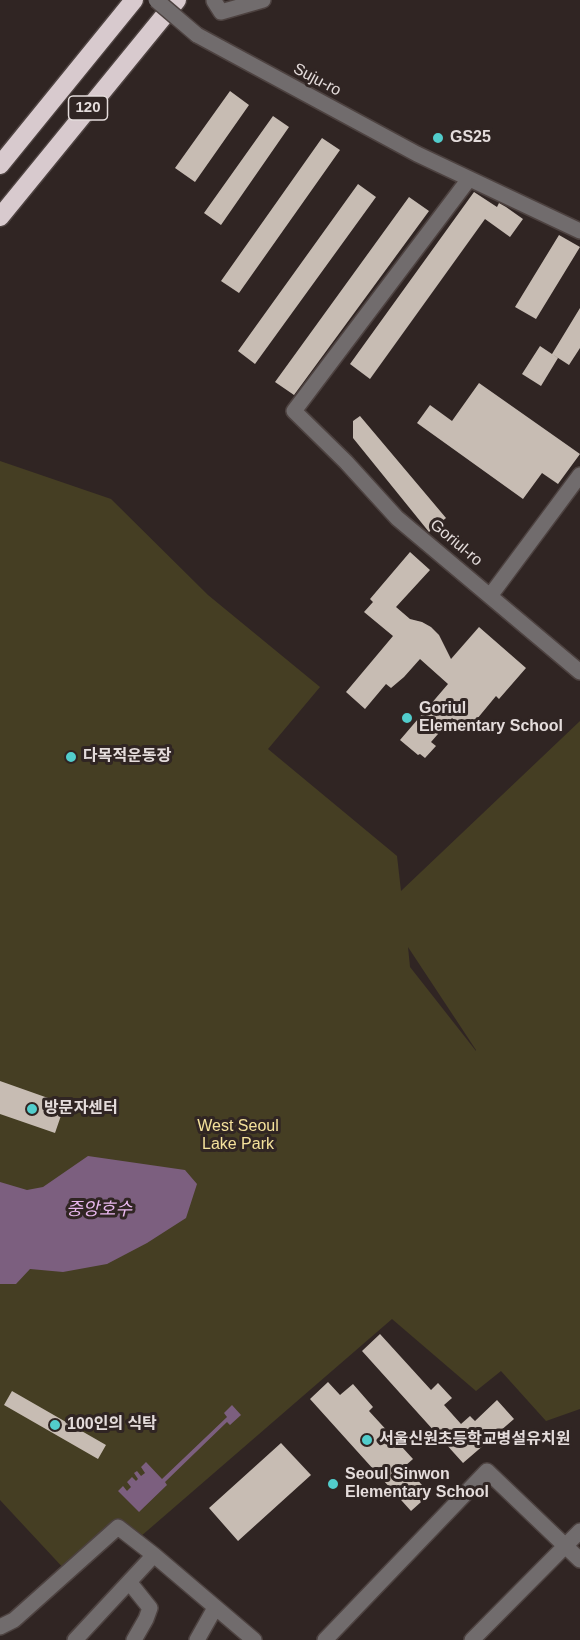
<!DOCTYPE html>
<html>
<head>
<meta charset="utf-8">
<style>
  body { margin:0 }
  canvas { display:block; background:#302523 }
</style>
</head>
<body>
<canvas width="580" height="1640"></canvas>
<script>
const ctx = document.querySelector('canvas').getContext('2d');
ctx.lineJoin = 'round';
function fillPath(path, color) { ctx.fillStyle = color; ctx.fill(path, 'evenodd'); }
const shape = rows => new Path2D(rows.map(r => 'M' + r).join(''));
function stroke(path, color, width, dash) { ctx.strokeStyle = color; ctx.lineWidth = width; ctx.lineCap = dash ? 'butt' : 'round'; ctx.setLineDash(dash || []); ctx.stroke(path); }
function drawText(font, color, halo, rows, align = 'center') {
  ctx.font = font + ' Helvetica,"Noto Sans KR",sans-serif'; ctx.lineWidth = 6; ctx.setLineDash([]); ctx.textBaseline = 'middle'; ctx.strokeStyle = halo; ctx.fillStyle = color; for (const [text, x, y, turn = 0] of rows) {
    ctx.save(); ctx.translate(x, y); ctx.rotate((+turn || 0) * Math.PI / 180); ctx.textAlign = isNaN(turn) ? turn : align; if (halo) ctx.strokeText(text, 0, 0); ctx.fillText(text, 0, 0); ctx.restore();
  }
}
const green = shape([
  [0,461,111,499,208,595,320,687,268,749,397,856,401,891,580,721,580,1409,546,1421,501,1371,476,1391,392,1319,140,1537,126,1524,67,1572,0,1500],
  [408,947,476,1050,476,1051,410,967]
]);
const water = shape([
  [88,1156,185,1170,197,1184,186,1218,147,1243,107,1264,63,1272,30,1269,16,1284,0,1284,0,1182,27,1190,43,1187],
  [232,1405,241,1415,230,1425,227,1422,165,1482,167,1485,139,1512,118,1491,123,1486,127,1491,131,1487,127,1482,132,1477,136,1481,138,1479,134,1473,137,1471,141,1476,145,1473,141,1467,146,1462,162,1479,227,1417,224,1413]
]);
const building = shape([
  [230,91,249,105,195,182,175,168],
  [273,116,289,127,221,225,204,213],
  [322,138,340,150,239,293,221,281],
  [358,184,376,197,255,364,238,351],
  [474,192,497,207,499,203,506,207,523,219,510,237,485,219,370,379,350,364],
  [409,197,429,211,294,395,275,382],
  [559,235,580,247,536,319,515,307],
  [580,308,580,348,569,365,552,354],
  [540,346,558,358,541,386,522,374],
  [479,383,580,454,558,484,542,473,523,499,417,423,430,405,452,421],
  [360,416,446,518,429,532,353,438,353,421],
  [410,552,430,570,396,607,410,619,422,622,431,627,439,635,451,659,479,627,526,668,499,699,496,696,467,731,452,718,431,742,436,746,425,758,420,754,418,755,400,740,448,684,420,659,404,677,391,688,386,684,365,709,346,692,393,636,364,612,373,602,370,599],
  [0,1081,65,1104,55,1133,0,1114],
  [380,1334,431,1390,438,1383,452,1398,444,1405,461,1424,470,1416,475,1421,497,1400,514,1419,463,1463,362,1351],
  [328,1382,340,1395,353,1384,373,1407,369,1411,413,1459,405,1466,430,1494,411,1511,310,1399],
  [12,1391,106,1445,98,1459,4,1405],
  [281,1443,311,1475,238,1541,209,1508]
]);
const minor = shape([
  [214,1,221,12,263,0],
  [197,35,417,154,580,231],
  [469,179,294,411,346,462,397,518,580,672],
  [490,596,580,475],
  [130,1583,150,1608,146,1619,134,1640],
  [0,1627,14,1620,118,1527,154,1555,254,1640],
  [75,1640,154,1555],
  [197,1640,215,1608],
  [325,1640,487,1471,580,1560],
  [472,1640,580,1531]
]);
const highway = shape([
  [0,165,134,0],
  [0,217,177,0]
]);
const minorBridge = shape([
  [156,0,197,35]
]);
const markers = [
  [438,138,6,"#52cdcc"],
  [407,718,6,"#52cdcc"],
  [71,757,6,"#52cdcc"],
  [32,1109,6,"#52cdcc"],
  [55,1425,6,"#52cdcc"],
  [367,1440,6,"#52cdcc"],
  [333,1484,6,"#52cdcc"]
];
const shields = [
  [88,108,39]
];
const shieldNames = [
  ["120",88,108]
];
const streetNames = [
  ["Suju-ro",317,80,28],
  ["Goriul-ro",456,543,40]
];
const poiNames = [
  ["GS25",450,138],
  ["Goriul",419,709],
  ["Elementary School",419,727],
  ["다목적운동장",83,757],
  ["방문자센터",44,1109],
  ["100인의 식탁",67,1425],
  ["서울신원초등학교병설유치원",379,1440],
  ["Seoul Sinwon",345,1475],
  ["Elementary School",345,1493]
];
const parkNames = [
  ["West Seoul",238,1127],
  ["Lake Park",238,1145]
];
const waterNames = [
  ["중앙호수",99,1210]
];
fillPath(green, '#453e23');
fillPath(water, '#7c5f7f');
fillPath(building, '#c7bcb3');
stroke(minor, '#4d4240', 18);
stroke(highway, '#4d4240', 21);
stroke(minor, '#716c6d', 15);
stroke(highway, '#d8cace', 18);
stroke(minorBridge, '#4d4240', 18, []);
stroke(minorBridge, '#716c6d', 15);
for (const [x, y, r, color] of markers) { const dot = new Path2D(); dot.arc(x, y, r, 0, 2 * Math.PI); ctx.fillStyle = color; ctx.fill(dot); stroke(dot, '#302523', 2); }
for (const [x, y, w] of shields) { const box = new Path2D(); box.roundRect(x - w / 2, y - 12, w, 24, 4.5); ctx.fillStyle = '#302523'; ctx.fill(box); stroke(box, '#e4dcdb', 1.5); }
drawText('bold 15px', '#e4dcdb', null, shieldNames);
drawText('16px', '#e4dcdb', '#302523', streetNames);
drawText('bold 16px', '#e4dcdb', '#302523', poiNames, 'left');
drawText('16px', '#f4e19b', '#302523', parkNames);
drawText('italic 18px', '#e8b7ed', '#302523', waterNames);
</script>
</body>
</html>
